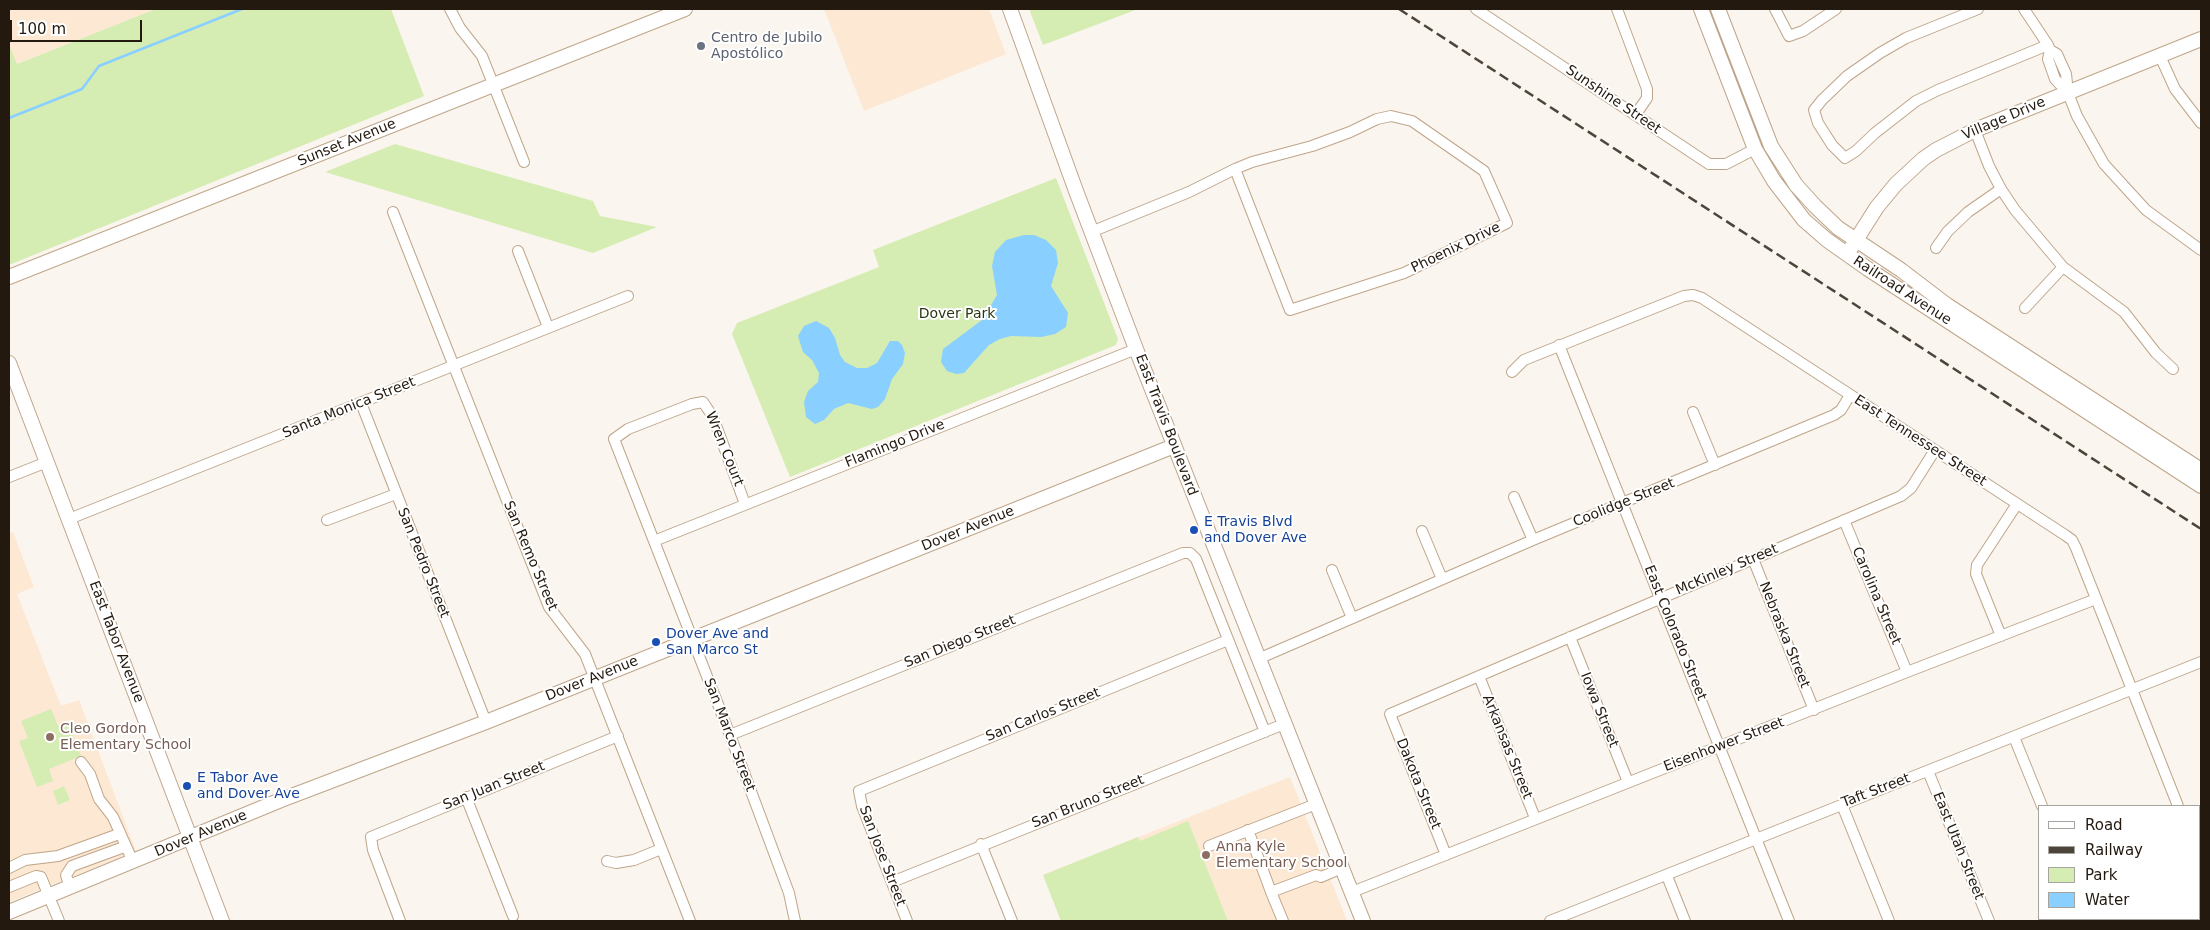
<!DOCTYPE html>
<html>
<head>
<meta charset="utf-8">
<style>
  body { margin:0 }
  #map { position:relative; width:2210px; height:930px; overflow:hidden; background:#fbf5ef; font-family:"DejaVu Sans",sans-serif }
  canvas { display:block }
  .frame { position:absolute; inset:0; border:10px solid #23190f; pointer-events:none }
  .legend { position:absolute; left:2038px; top:805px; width:162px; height:115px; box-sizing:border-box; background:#fff; border:1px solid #a7a39f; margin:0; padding:6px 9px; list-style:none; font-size:15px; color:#23190f }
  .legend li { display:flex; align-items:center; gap:10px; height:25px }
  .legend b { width:25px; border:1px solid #a7a39f }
  .scale { position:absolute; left:10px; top:20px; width:132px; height:22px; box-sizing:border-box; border:2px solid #23190f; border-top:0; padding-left:6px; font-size:15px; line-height:18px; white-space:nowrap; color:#23190f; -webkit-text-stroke:4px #fff; paint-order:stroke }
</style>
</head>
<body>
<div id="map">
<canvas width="2210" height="930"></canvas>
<div class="frame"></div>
<ul class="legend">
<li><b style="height:6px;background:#fff"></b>Road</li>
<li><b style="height:6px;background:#4d443a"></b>Railway</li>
<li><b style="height:14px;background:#d5edb3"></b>Park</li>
<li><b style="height:14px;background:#89cfff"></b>Water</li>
</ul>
<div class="scale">100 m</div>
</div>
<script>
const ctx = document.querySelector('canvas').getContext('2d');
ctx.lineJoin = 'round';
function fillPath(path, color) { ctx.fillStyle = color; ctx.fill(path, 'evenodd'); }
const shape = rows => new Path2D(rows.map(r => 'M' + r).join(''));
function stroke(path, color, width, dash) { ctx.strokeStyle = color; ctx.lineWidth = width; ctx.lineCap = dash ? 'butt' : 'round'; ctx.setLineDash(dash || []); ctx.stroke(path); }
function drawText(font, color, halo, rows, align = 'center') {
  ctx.font = font + ' "DejaVu Sans",sans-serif'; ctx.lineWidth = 4; ctx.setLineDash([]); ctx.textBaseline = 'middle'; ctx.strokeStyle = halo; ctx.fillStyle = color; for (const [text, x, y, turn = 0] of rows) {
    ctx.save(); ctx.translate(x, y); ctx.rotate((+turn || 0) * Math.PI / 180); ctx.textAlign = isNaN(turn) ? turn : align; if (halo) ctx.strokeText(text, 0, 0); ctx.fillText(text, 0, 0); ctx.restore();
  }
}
const built = shape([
  [9,9,157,9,9,67],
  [824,9,989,9,1006,54,864,111],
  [13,532,34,587,17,594,61,706,79,700,136,851,9,902,9,533],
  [1290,777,1347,921,1061,921,1043,875],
  [2044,919,2171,919,2172,921,2037,921]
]);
const green = shape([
  [156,9,391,9,424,96,9,265,9,44,17,64],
  [1029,9,1138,9,1043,45],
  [395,144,593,201,600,216,657,227,593,253,325,172],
  [1056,178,1118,339,1116,345,790,477,732,334,737,323,879,267,873,250],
  [51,709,58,726,68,722,81,756,49,769,53,781,37,787,19,741,28,738,21,721],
  [64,786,70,800,58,805,53,791],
  [1188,821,1228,921,1061,921,1043,875,1138,837,1140,841]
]);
const water = shape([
  [1024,235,1034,235,1046,240,1056,250,1058,263,1051,286,1068,313,1066,327,1055,334,1041,337,1011,336,1000,339,989,345,964,373,956,374,947,371,941,362,943,349,982,320,997,295,992,266,995,252,1006,240],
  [816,321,829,328,835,338,840,355,845,362,857,368,867,368,877,363,890,341,898,341,902,345,905,353,903,364,892,379,885,399,878,407,872,409,848,403,834,409,824,420,815,424,806,417,804,402,808,391,818,382,819,373,812,360,803,352,798,336,804,326]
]);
const stream = shape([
  [9,118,82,89,99,66,242,9]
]);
const street = shape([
  [450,9,460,28,482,56,524,162],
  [1476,9,1709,164,1726,164,1755,149],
  [1617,9,1647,89,1647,98,1636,114],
  [1775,9,1789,36,1803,31,1836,9],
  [1978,9,1906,38,1880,53,1847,76,1822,100,1814,110,1818,123,1832,145,1845,158,1856,151,1875,133,1916,101,1938,90,2048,45],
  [2024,9,2048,45,2050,50,2048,59,2055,79,2068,93],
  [2050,50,2057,54,2066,74,2068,93,2077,116,2104,164,2146,210,2201,250],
  [2160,56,2175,89,2201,123],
  [1975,130,1989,166,2001,189,2015,210,2063,267,2124,312,2156,353,2173,369],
  [393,212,549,607,585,654,690,921],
  [1091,232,1189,192,1235,169,1252,162,1312,146,1350,132,1377,119,1391,116,1412,121,1484,171,1507,223,1404,273,1290,310,1235,169],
  [1936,248,1948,231,1968,212,2001,189],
  [518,251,548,327],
  [2025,308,2063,267],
  [1559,345,1789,921],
  [1512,372,1524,360,1684,296,1693,295,1702,298,2065,535,2072,540,2076,548,2178,806],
  [361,403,486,722],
  [1693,412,1715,465],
  [9,477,47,462],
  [1514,497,1533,540],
  [745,504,713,417,703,402,692,404,628,429,614,439,730,735,789,893,795,921],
  [69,519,628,296],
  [327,520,396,494],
  [1844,520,1907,672],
  [1422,531,1442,579],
  [654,541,1136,349],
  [1753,559,1814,710],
  [1332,570,1352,618],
  [2001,636,1976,574,1977,565,2017,504],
  [1570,637,1628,782],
  [1258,659,1533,540,1834,415,1841,410,1850,395],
  [1479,676,1535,818],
  [730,735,1183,553,1190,553,1196,559,1265,732],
  [2014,737,2042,806],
  [81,762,90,774,99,799,113,817,133,862],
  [1928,771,1989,921],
  [466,797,513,916],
  [1842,805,1889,921],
  [1248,830,1271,892,1316,875,1321,877,1342,868],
  [981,844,1012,921],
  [1209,846,1316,804],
  [1446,855,1390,714,1901,496,1911,488,1935,450],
  [2199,859,2201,865],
  [607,861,616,863,634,860,661,849],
  [9,868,25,860,58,856,119,834],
  [1667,876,1685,921],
  [892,882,1284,724],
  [9,887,36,876,41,877,59,921],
  [70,888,66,875,72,866,124,847],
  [1271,892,1283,921],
  [1352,892,1907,672,2096,599],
  [400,921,373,850,371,837,618,736],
  [907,921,862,806,859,791,1228,640],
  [1550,921,2201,662]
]);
const secondary = shape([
  [1010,9,1076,191,1136,349,1363,921],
  [1701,9,1755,149,1774,181,1804,220,1827,240,1868,269,2201,486],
  [1718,9,1771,146,1796,185,1815,206,1838,228,1901,270,1947,305,2201,470],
  [1851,248,1877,207,1896,184,1923,159,1936,150,1975,130,2201,39],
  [9,277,685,9],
  [9,363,222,921],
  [9,912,281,800,486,722,1174,446]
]);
const rail = shape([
  [1399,9,2201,529]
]);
const markers = [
  [701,46,5,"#6b7280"],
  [1194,530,5,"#1a4fb4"],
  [656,642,5,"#1a4fb4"],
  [50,737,5,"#8d6e63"],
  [187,786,5,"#1a4fb4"],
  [1206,855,5,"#8d6e63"]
];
const worshipNames = [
  ["Centro de Jubilo",711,38],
  ["Apostólico",711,54]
];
const streetNames = [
  ["Sunshine Street",1613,100,34],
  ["Village Drive",2004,119,-23],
  ["Sunset Avenue",347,143,-22],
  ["Phoenix Drive",1456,248,-26],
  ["Railroad Avenue",1902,291,33],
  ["Santa Monica Street",349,408,-22],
  ["East Travis Boulevard",1166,425,69],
  ["East Tennessee Street",1920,441,33],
  ["Flamingo Drive",895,444,-22],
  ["Wren Court",724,449,68],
  ["Coolidge Street",1624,503,-22],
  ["Dover Avenue",968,529,-22],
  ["San Remo Street",530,556,67],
  ["San Pedro Street",423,563,68],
  ["McKinley Street",1727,570,-23],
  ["Carolina Street",1876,596,67],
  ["East Colorado Street",1675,633,68],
  ["Nebraska Street",1784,635,68],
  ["East Tabor Avenue",116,642,69],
  ["San Diego Street",960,642,-22],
  ["Dover Avenue",592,679,-22],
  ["Iowa Street",1599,710,68],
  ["San Carlos Street",1043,715,-22],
  ["San Marco Street",729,735,69],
  ["Eisenhower Street",1724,745,-21],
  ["Arkansas Street",1507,747,68],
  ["Dakota Street",1418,784,68],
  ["San Juan Street",494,786,-22],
  ["Taft Street",1876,791,-21],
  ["San Bruno Street",1088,802,-22],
  ["Dover Avenue",201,834,-23],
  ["East Utah Street",1958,846,68],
  ["San Jose Street",882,856,69]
];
const parkNames = [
  ["Dover Park",957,314]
];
const transitNames = [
  ["E Travis Blvd",1204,522],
  ["and Dover Ave",1204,538],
  ["Dover Ave and",666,634],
  ["San Marco St",666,650],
  ["E Tabor Ave",197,778],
  ["and Dover Ave",197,794]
];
const educationNames = [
  ["Cleo Gordon",60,729],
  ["Elementary School",60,745],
  ["Anna Kyle",1216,847],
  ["Elementary School",1216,863]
];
fillPath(built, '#fce8d3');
fillPath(green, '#d5edb3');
fillPath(water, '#89cfff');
stroke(stream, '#89cfff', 2.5);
stroke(street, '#bea589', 12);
stroke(secondary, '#bea589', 16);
stroke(street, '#fff', 10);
stroke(secondary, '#fff', 14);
stroke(rail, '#4d443a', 2.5, [10, 5]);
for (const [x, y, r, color] of markers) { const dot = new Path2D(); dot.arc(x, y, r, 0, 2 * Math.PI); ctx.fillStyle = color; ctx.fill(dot); stroke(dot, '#fff', 2); }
drawText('14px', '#5b616d', '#fff', worshipNames, 'left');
drawText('14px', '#23190f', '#fff', streetNames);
drawText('14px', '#293611', '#fff', parkNames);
drawText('14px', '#164399', '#fff', transitNames, 'left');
drawText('14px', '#785e54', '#fff', educationNames, 'left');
</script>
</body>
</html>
